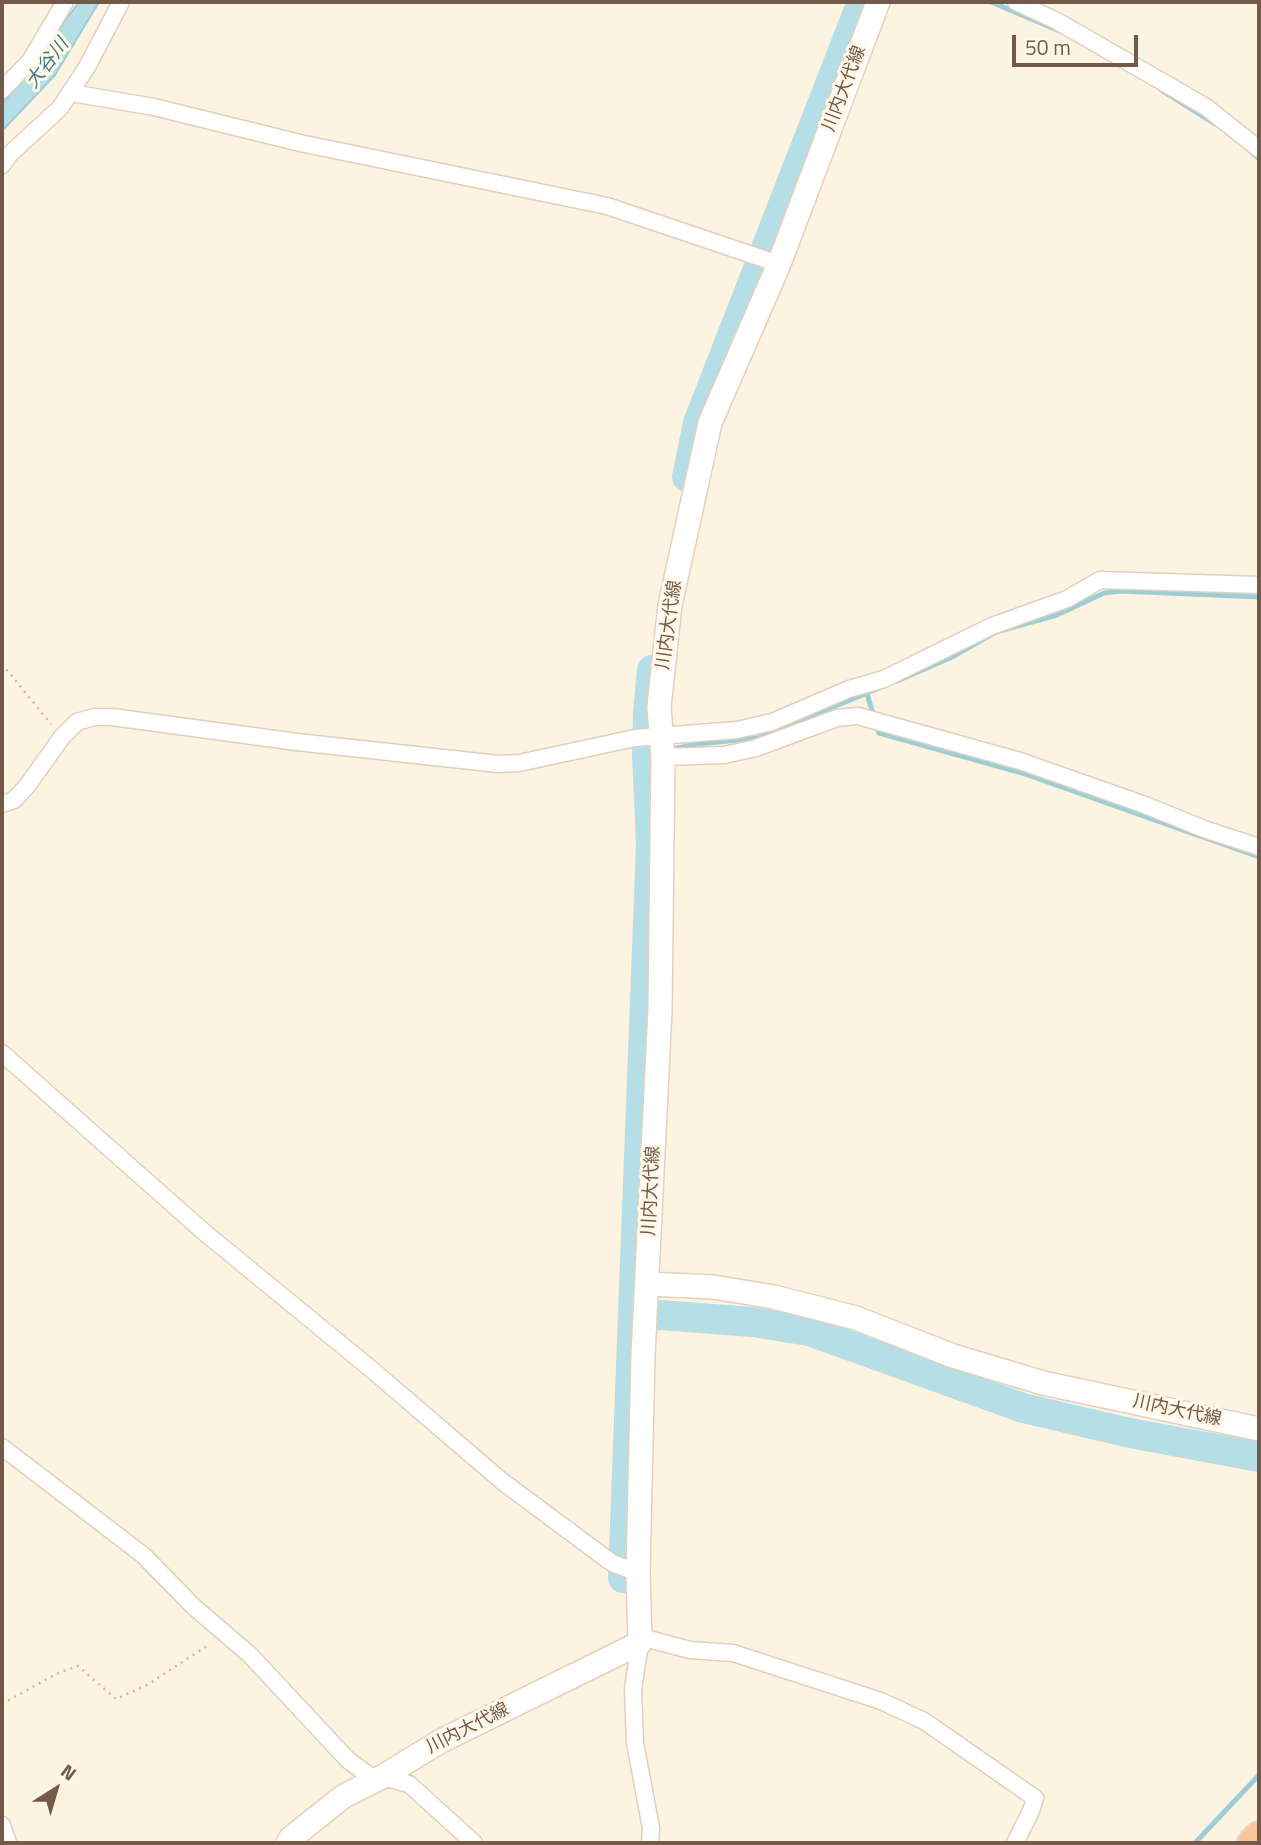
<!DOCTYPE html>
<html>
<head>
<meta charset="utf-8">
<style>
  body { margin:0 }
  #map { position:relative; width:1261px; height:1845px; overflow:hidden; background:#fdf3e1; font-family:"Titillium Web",sans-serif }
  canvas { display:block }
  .frame { position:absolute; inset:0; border:4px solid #745948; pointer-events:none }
  .north { position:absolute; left:21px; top:1754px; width:70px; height:70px; -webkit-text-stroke:5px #fff7e8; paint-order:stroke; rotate:37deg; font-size:19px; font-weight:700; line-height:28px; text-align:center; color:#745948 }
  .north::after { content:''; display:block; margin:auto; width:24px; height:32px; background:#745948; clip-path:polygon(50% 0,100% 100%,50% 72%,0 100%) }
  .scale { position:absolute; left:1012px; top:35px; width:126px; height:32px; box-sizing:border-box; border:4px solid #745948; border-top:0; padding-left:9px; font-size:21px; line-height:24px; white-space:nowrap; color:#745948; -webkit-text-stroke:5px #fff7e8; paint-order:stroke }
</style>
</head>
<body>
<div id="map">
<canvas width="1261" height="1845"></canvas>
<div class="frame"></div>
<div class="north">N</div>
<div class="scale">50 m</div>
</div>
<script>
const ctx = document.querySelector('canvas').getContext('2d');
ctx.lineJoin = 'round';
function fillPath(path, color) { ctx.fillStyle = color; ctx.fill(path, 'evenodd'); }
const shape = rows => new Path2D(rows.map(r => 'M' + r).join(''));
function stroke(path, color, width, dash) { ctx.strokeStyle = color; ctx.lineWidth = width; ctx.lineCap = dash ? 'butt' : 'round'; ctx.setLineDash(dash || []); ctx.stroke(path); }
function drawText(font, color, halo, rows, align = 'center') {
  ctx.font = font + ' "Titillium Web","Noto Sans JP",sans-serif'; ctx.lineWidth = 6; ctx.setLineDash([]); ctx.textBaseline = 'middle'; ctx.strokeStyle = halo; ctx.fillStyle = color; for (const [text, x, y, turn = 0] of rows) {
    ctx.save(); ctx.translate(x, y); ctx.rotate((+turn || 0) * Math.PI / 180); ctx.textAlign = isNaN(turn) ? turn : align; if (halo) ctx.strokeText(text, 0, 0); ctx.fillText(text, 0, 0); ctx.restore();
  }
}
const water = shape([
  [79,2,99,2,55,75,2,131,2,105,79,2]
]);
const stream = shape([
  [991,2,1062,32],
  [1161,90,1215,124],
  [1250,151,1259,159],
  [897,681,950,658,996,632,1057,615,1104,593,1121,591,1259,597],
  [867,694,879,733,1022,773,1259,857],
  [667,750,698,744,758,738,884,686],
  [1195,1843,1259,1775]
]);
const river = shape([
  [687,477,698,423,862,2],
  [652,670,648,713,647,754,651,844,633,1313,753,1322,809,1331,1023,1408,1130,1433,1259,1457],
  [623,1578,633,1313]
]);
const path = shape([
  [2,664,51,724],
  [2,1704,56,1674,78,1666,116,1699,147,1685,210,1644]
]);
const minor = shape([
  [1016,2,1057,21,1206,107,1259,149],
  [2,90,30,61,65,2],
  [71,93,154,107,300,143,607,206,779,264],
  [2,165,10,154,60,108,87,67,121,2],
  [663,757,724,755,756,748,837,718,858,716,1020,761,1145,805,1204,829,1259,847],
  [2,804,14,800,27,786,62,737,77,722,94,717,112,717,297,742,471,761,498,764,519,763,635,738,737,730,772,722,849,689,884,679,992,626,1067,599,1100,580,1259,585],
  [2,1053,204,1232,371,1369,503,1482,612,1563,638,1573],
  [2,1447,143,1555,194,1607,250,1655,348,1760,375,1780],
  [641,1637,690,1650,733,1653,881,1701,924,1721,1035,1798,1031,1811,1015,1843],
  [640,1643,633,1689,635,1743,651,1828,650,1843],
  [382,1777,409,1784,474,1843],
  [2,1825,8,1843]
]);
const secondary = shape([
  [648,1284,713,1287,774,1297,856,1318,953,1356,1043,1383,1259,1429],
  [288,1843,291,1838,344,1796,382,1777,441,1741,640,1643,638,1573,643,1356,660,1010,663,757,659,707,670,605,710,423,779,264,878,2]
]);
const trunk = shape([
  [1252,1843,1259,1836]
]);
const streetNames = [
  ["川内大代線",845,89,-69],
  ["川内大代線",670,625,-82],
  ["川内大代線",652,1191,-87],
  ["川内大代線",1177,1411,12],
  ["川内大代線",468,1729,-27]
];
const waterNames = [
  ["大谷川",48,64,-53]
];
fillPath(water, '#b6dee6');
stroke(water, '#9ccdd8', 2);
stroke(stream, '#9ccdd8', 5);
stroke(river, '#b6dee6', 30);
stroke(minor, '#e1cfbd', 19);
stroke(secondary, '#e6d0bb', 26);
stroke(trunk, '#ded7d3', 32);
stroke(path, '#d7b59c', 2.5, [2, 5]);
stroke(minor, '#fff', 16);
stroke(secondary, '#fff', 23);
stroke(trunk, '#fac698', 28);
drawText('18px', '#745948', '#fff7e8', streetNames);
drawText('italic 19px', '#417a88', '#fff7e8', waterNames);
</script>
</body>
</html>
